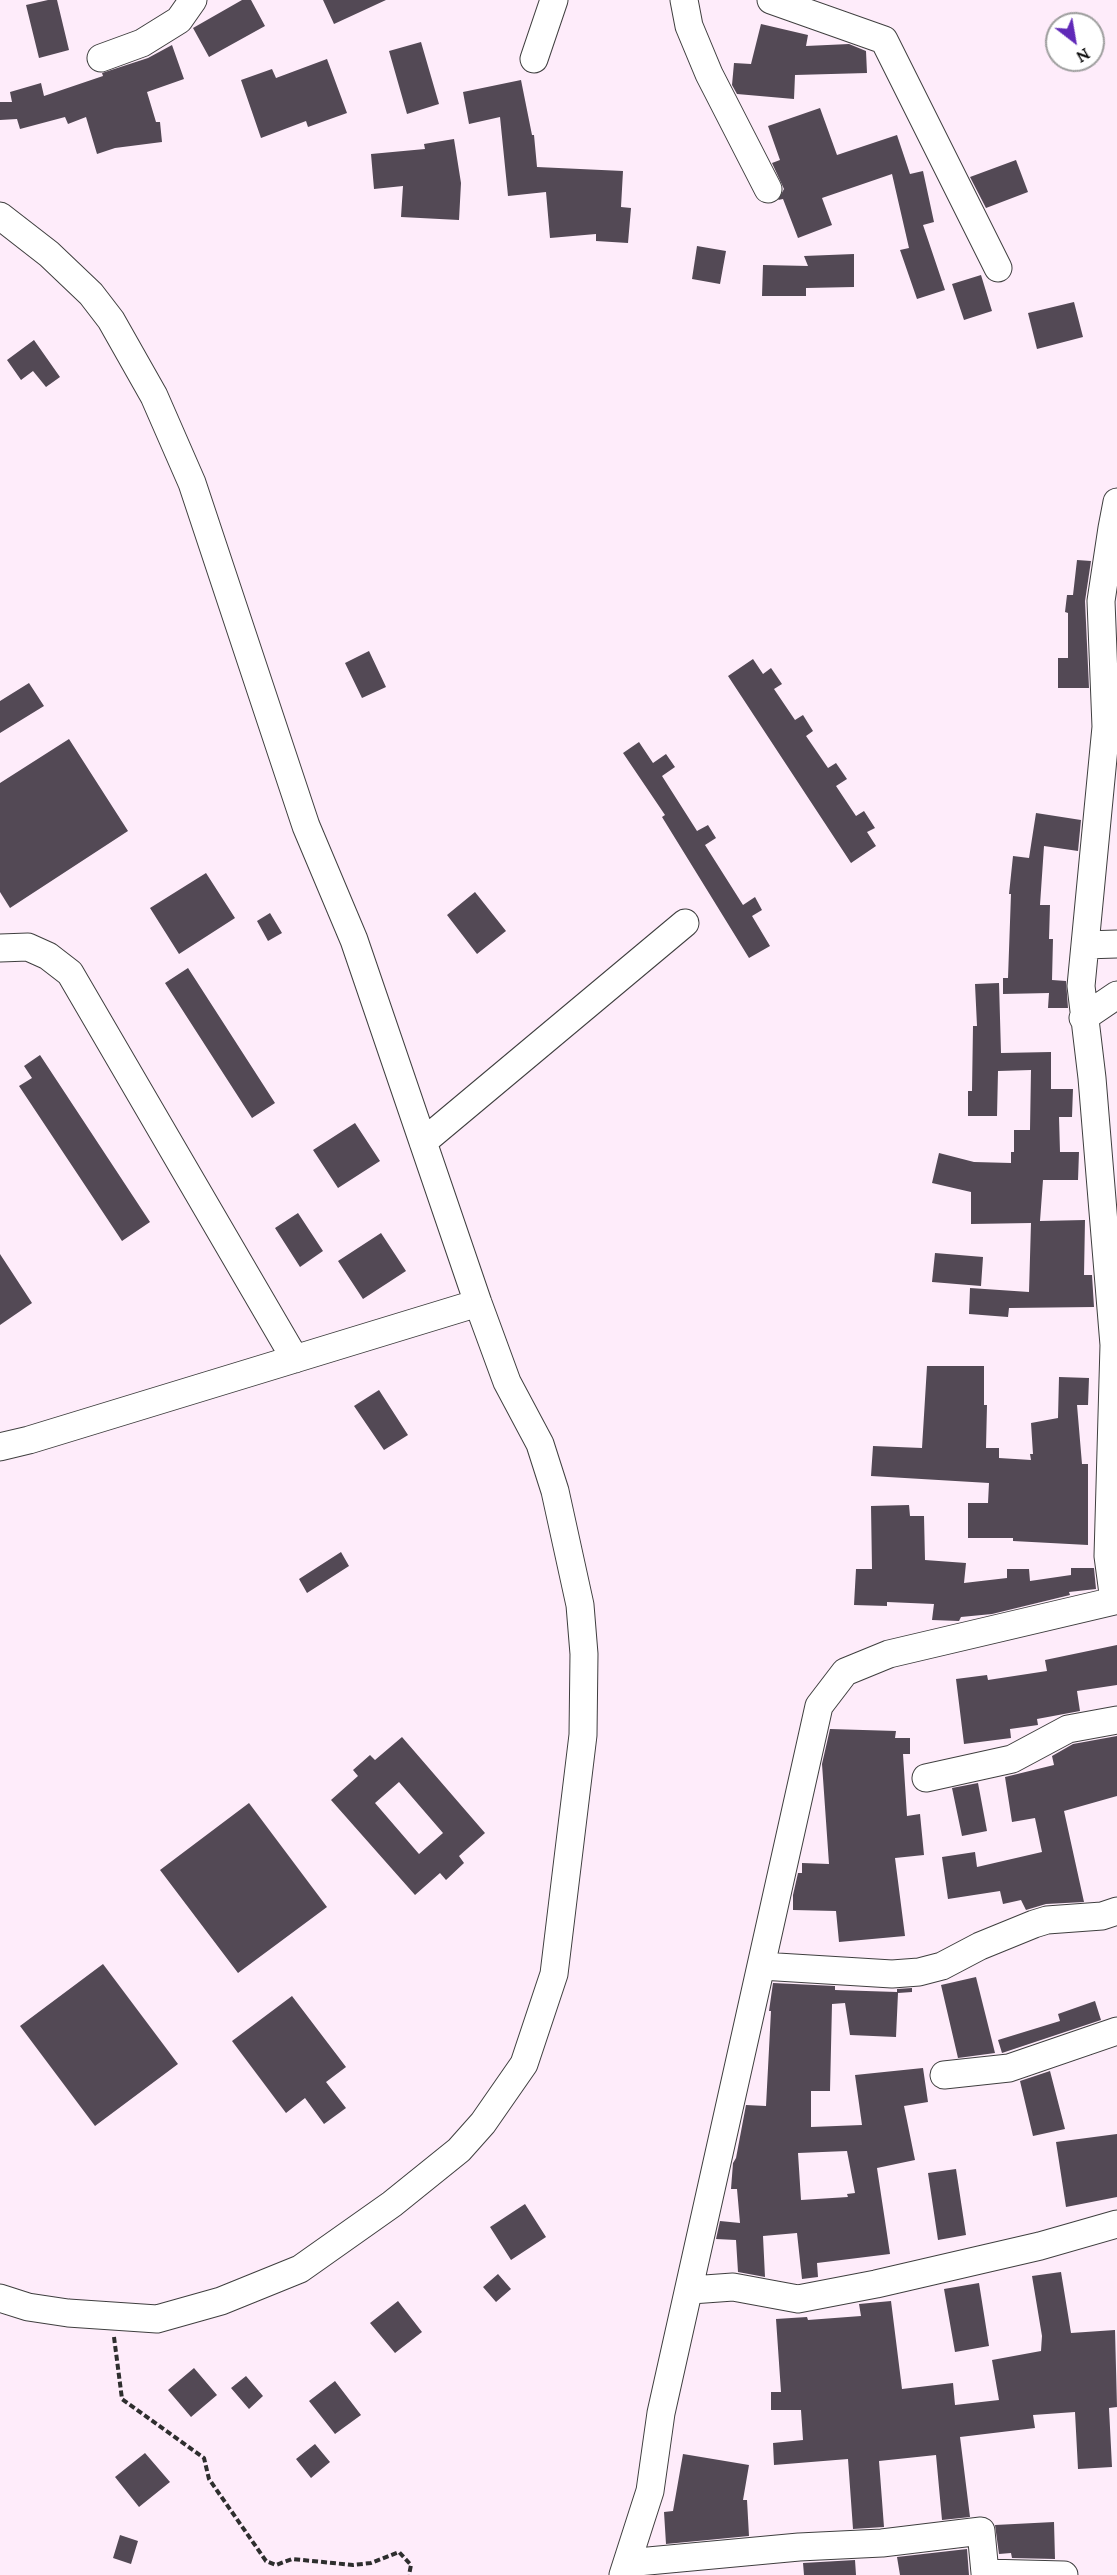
<!DOCTYPE html>
<html>
<head>
<meta charset="utf-8">
<style>
  body { margin:0 }
  #map { position:relative; width:1117px; height:2575px; overflow:hidden; background:#feecfa; font-family:Lora,serif }
  canvas { display:block }
  .north { position:absolute; left:1045px; top:12px; width:60px; height:60px; box-sizing:border-box; background:#fff; border:2px solid #9e9e9e; border-radius:50%; rotate:149deg; font-size:16px; font-weight:700; line-height:24px; text-align:center; color:#0c0c0c }
  .north::after { content:''; display:block; margin:auto; width:21px; height:27px; background:#6029b8; clip-path:polygon(50% 0,100% 100%,50% 72%,0 100%) }
</style>
</head>
<body>
<div id="map">
<canvas width="1117" height="2575"></canvas>
<div class="north">N</div>
</div>
<script>
const ctx = document.querySelector('canvas').getContext('2d');
ctx.lineJoin = 'round';
function fillPath(path, color) { ctx.fillStyle = color; ctx.fill(path, 'evenodd'); }
const shape = rows => new Path2D(rows.map(r => 'M' + r).join(''));
function stroke(path, color, width, dash) { ctx.strokeStyle = color; ctx.lineWidth = width; ctx.lineCap = dash ? 'butt' : 'round'; ctx.setLineDash(dash || []); ctx.stroke(path); }
const building = shape([
  [48,0,57,0,69,50,39,58,26,5],
  [242,0,251,0,265,26,209,57,193,28],
  [323,0,386,0,334,24],
  [761,24,808,35,806,46,849,44,866,51,867,73,795,75,794,99,737,94,732,85,734,63,751,64],
  [421,42,439,104,407,114,389,51],
  [172,45,184,79,147,92,156,122,160,122,162,142,115,148,97,154,86,117,68,124,65,117,20,129,17,119,0,120,0,102,12,102,10,92,41,83,44,96,103,76,102,73,148,58],
  [327,59,347,113,308,127,306,121,261,138,241,80,272,69,276,78],
  [521,80,532,135,534,135,537,167,623,171,621,207,631,208,628,243,596,241,596,234,550,238,546,192,508,196,500,117,469,124,463,92],
  [820,108,837,155,897,135,910,174,923,171,934,222,923,225,945,290,917,299,900,250,909,248,892,174,822,198,832,225,798,238,783,199,778,200,784,189,772,163,780,160,768,126],
  [454,139,461,183,459,220,401,217,403,186,374,189,371,154,425,149,424,144],
  [1016,160,1028,192,986,208,970,177],
  [697,246,726,251,720,284,692,279],
  [854,254,854,287,806,288,806,296,762,296,763,265,808,266,804,256],
  [981,275,992,311,964,320,952,284],
  [1074,302,1083,337,1037,349,1028,313],
  [34,340,60,377,46,387,33,371,21,380,7,360],
  [1077,560,1091,561,1085,601,1089,688,1058,688,1058,658,1068,658,1068,613,1065,612,1067,595,1073,595],
  [369,651,386,687,362,698,345,663],
  [753,659,763,674,771,668,782,684,774,689,795,720,803,715,813,731,806,736,828,768,836,763,847,779,836,786,856,816,864,811,875,828,867,832,876,846,851,863,728,676],
  [29,683,44,706,0,733,0,701],
  [69,739,128,831,10,908,0,892,0,783],
  [639,742,653,763,666,754,675,767,662,776,697,831,708,825,716,838,705,845,743,905,755,897,762,910,752,916,770,946,749,958,662,817,665,815,623,753],
  [1036,813,1081,820,1078,851,1044,846,1040,905,1050,905,1049,939,1053,939,1052,980,1066,981,1068,1008,1048,1008,1049,993,1003,994,1003,978,1008,978,1011,894,1009,894,1013,856,1029,858],
  [206,873,235,918,179,954,150,908],
  [475,892,506,931,477,954,447,915],
  [270,913,282,933,268,941,257,921],
  [188,968,275,1103,252,1118,165,983],
  [999,983,1001,1053,1051,1052,1051,1089,1073,1089,1072,1117,1059,1117,1060,1152,1079,1152,1078,1180,1043,1180,1040,1221,1085,1220,1084,1275,1092,1275,1094,1307,1009,1308,1008,1317,969,1314,970,1288,1029,1292,1031,1223,971,1224,971,1192,932,1183,939,1153,974,1162,1011,1163,1011,1152,1014,1152,1014,1130,1030,1130,1031,1070,998,1071,997,1116,968,1116,968,1091,972,1091,973,1026,977,1026,975,984],
  [40,1055,150,1222,122,1241,19,1086,32,1078,24,1066],
  [355,1123,380,1161,338,1188,313,1150],
  [298,1213,323,1251,300,1267,275,1228],
  [381,1233,406,1271,363,1299,338,1261],
  [935,1253,983,1257,981,1286,932,1282],
  [0,1254,32,1303,0,1325],
  [927,1366,984,1366,984,1405,987,1405,986,1448,999,1448,999,1458,1031,1460,1030,1454,1033,1454,1031,1423,1058,1418,1059,1377,1089,1378,1088,1405,1077,1405,1082,1464,1088,1464,1088,1545,1013,1541,1013,1538,968,1538,968,1503,988,1503,989,1483,871,1476,873,1446,922,1448],
  [379,1390,408,1435,384,1450,354,1406],
  [909,1505,910,1516,924,1516,925,1560,966,1563,964,1583,1007,1578,1007,1569,1029,1569,1030,1581,1071,1575,1071,1568,1094,1568,1096,1589,1069,1592,1070,1595,992,1614,961,1617,959,1621,932,1620,934,1604,887,1602,887,1606,854,1605,856,1569,872,1569,871,1506],
  [341,1552,349,1566,307,1593,299,1579],
  [1117,1645,1117,1685,1077,1691,1080,1711,1037,1719,1038,1725,1010,1729,1011,1738,964,1744,956,1679,987,1675,988,1680,1047,1671,1045,1660],
  [830,1729,896,1731,895,1738,910,1738,910,1754,903,1754,907,1816,920,1814,924,1855,895,1858,905,1936,839,1942,836,1911,793,1910,793,1895,798,1873,802,1873,802,1863,829,1864,822,1764],
  [1117,1736,1117,1796,1064,1811,1084,1902,1046,1904,1026,1910,1021,1900,1003,1904,1000,1891,948,1899,942,1857,975,1852,977,1867,1042,1852,1035,1818,1012,1822,1005,1777,1054,1765,1052,1756,1073,1744],
  [402,1737,485,1833,459,1856,464,1863,446,1880,440,1873,415,1895,331,1800,358,1776,353,1770,370,1755,375,1760],
  [399,1782,443,1833,419,1854,375,1803],
  [978,1783,987,1831,962,1836,952,1788],
  [249,1803,327,1907,238,1973,160,1870],
  [103,1964,178,2064,95,2126,20,2026],
  [976,1977,995,2053,958,2058,941,1985],
  [773,1983,835,1986,835,1990,897,1992,897,1989,912,1988,912,1992,898,1993,896,2037,850,2035,845,2003,832,2004,830,2091,811,2091,811,2127,862,2125,855,2075,923,2068,928,2102,904,2106,915,2160,877,2168,890,2254,817,2263,818,2277,802,2279,797,2233,763,2236,765,2277,738,2272,736,2240,716,2239,720,2221,740,2223,737,2189,731,2189,733,2163,736,2158,746,2105,766,2106,771,2011,769,2011],
  [847,2151,855,2193,847,2194,848,2197,801,2200,798,2153],
  [292,1996,346,2067,326,2082,346,2108,324,2124,305,2098,286,2113,232,2041],
  [1095,2001,1101,2020,1002,2053,998,2040,1060,2021,1058,2014],
  [1050,2071,1065,2129,1033,2136,1020,2081],
  [1117,2134,1117,2197,1066,2207,1056,2142],
  [956,2169,966,2235,938,2240,928,2173],
  [525,2204,546,2237,511,2260,490,2227],
  [1061,2272,1071,2333,1115,2330,1117,2407,1109,2408,1112,2467,1078,2469,1075,2412,1033,2415,1035,2428,960,2437,970,2517,942,2520,936,2455,879,2461,884,2527,853,2529,848,2459,774,2465,773,2443,803,2440,801,2410,771,2410,771,2392,781,2392,776,2319,807,2317,808,2320,861,2316,859,2304,891,2301,902,2389,953,2383,955,2405,999,2400,992,2360,1041,2351,1042,2336,1032,2276],
  [498,2274,511,2289,496,2302,483,2287],
  [979,2283,989,2346,955,2352,944,2289],
  [398,2301,422,2332,395,2353,370,2323],
  [194,2368,217,2395,191,2417,168,2390],
  [246,2376,263,2396,249,2409,231,2388],
  [335,2381,361,2415,335,2434,309,2401],
  [315,2444,330,2462,311,2478,296,2459],
  [145,2453,170,2482,139,2507,115,2477],
  [683,2454,749,2465,743,2500,747,2500,749,2536,666,2544,664,2512,673,2511],
  [1054,2522,1055,2559,1012,2558,1011,2553,999,2554,995,2525],
  [120,2535,138,2541,131,2564,113,2558],
  [967,2549,969,2575,900,2575,897,2557],
  [855,2560,856,2575,804,2575,803,2563]
]);
const path = shape([
  [114,2337,122,2399,204,2458,209,2479,266,2561,276,2565,292,2559,353,2565,371,2563,399,2552,411,2565,409,2575]
]);
const minor = shape([
  [684,0,689,26,709,74,768,189],
  [771,0,884,40,998,268],
  [101,58,142,43,179,20,193,0],
  [534,59,554,0],
  [0,216,49,254,91,294,111,320,154,396,192,483,306,826,354,940,478,1303,507,1382,540,1444,555,1491,580,1605,584,1654,583,1735,554,1974,524,2064,483,2123,459,2150,392,2204,300,2269,221,2301,157,2319,68,2313,28,2307,0,2298],
  [1112,528,1117,502],
  [1085,945,1117,944],
  [0,948,28,947,48,956,70,973,295,1359],
  [1083,1018,1117,995],
  [423,1142,685,923],
  [0,1447,29,1440,478,1303],
  [926,1778,1012,1759,1068,1729,1117,1720],
  [761,1966,892,1974,919,1972,942,1966,980,1946,1034,1924,1047,1920,1102,1916,1117,1911],
  [944,2075,1009,2068,1117,2031],
  [691,2290,733,2287,798,2299,876,2284,1040,2246,1117,2224],
  [627,2563,799,2547,882,2543,981,2531,985,2573,1064,2575],
  [623,2575,650,2491,661,2413,819,1706,845,1672,889,1654,1114,1601,1108,1556,1114,1345,1092,1078,1081,986,1106,727,1101,601,1112,528,1117,528]
]);
fillPath(building, '#534955');
stroke(minor, '#3f3f3f', 29);
stroke(path, '#2e2e2e', 4, [6, 3]);
stroke(minor, '#fff', 27);
</script>
</body>
</html>
